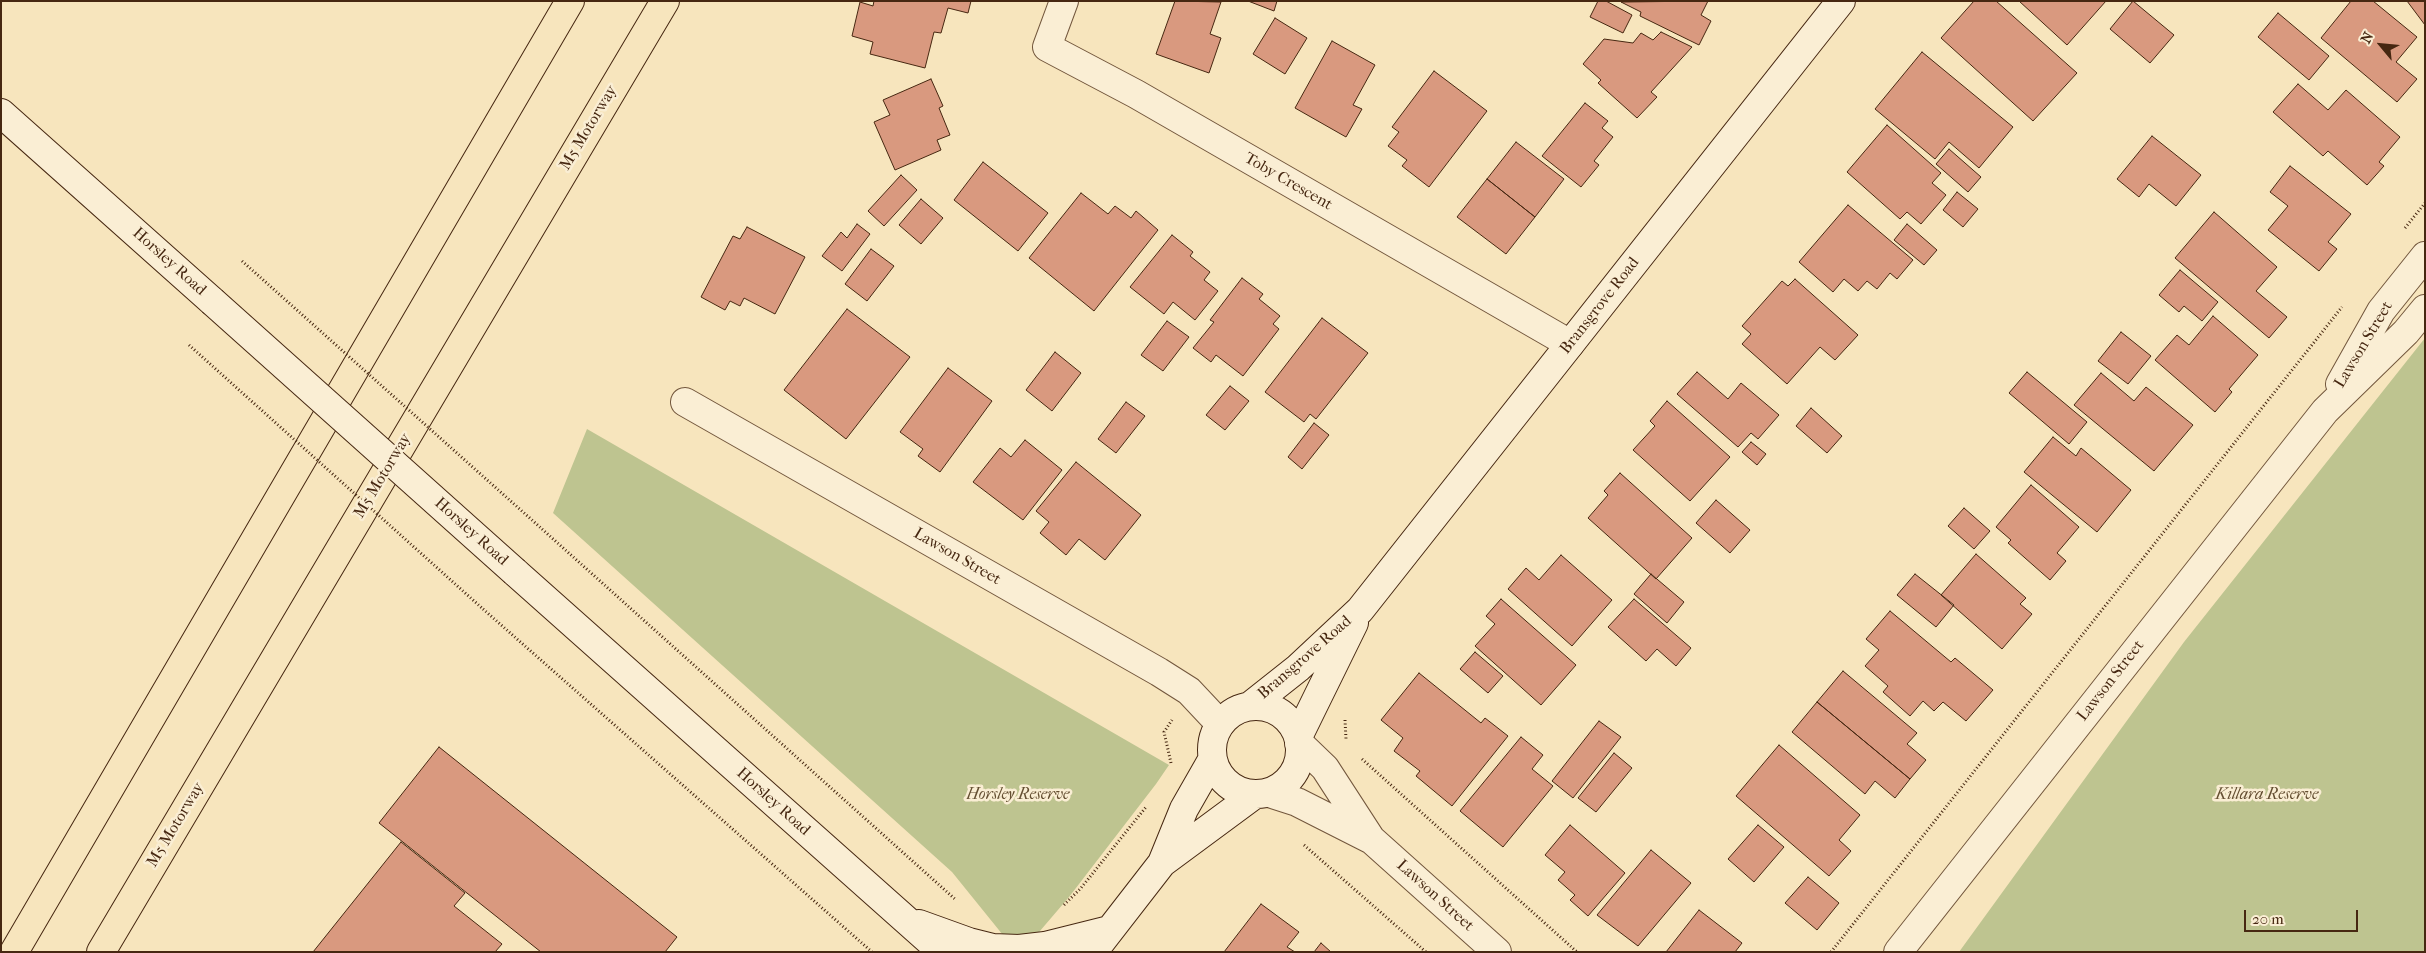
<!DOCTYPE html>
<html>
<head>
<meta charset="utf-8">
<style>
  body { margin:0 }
  #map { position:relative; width:2426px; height:953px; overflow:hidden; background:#f7e5bd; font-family:"IM FELL French Canon",serif }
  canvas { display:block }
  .frame { position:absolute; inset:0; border:2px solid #462711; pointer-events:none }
  .north { position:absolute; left:2356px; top:20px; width:50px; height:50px; -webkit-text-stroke:4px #faeed4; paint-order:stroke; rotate:298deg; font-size:14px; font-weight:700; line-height:20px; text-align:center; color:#462711 }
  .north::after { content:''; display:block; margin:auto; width:18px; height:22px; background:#462711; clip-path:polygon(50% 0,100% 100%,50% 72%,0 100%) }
  .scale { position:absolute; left:2244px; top:910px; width:114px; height:22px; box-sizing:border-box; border:2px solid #462711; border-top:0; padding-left:6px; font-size:15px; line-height:18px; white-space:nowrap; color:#462711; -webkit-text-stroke:4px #faeed4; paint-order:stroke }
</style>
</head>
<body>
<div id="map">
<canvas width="2426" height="953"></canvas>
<div class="frame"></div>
<div class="north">N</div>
<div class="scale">20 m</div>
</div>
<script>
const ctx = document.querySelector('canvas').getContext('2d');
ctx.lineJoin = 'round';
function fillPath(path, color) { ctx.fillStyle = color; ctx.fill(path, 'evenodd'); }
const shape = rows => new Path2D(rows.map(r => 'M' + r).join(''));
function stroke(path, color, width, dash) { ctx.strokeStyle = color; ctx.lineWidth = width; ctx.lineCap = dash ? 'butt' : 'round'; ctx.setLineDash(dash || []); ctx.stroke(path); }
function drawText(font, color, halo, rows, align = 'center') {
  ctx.font = font + ' "IM FELL French Canon",serif'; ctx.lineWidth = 5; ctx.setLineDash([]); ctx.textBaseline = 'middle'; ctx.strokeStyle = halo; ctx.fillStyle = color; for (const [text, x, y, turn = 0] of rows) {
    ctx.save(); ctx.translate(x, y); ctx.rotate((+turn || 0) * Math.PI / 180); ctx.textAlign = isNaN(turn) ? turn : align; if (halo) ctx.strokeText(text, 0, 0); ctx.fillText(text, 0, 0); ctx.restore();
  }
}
const green = shape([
  [2425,338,2425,952,1959,952,2184,642],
  [587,429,1169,765,1156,784,1069,897,1028,945,1011,945,952,872,553,513]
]);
const building = shape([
  [874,1,971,1,968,13,948,8,941,33,934,32,925,68,870,54,873,42,852,36,860,2,873,6,874,1],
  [1175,1,1221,2,1210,34,1221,38,1209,73,1156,54,1175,1],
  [1248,1,1277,1,1274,11,1248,1],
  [1598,1,1606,1,1632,15,1623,33,1590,17,1598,1],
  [1708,1,1701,15,1711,21,1699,45,1640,16,1641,12,1621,2,1708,1],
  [1974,1,1996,1,2077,73,2033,121,1941,38,1974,1],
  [2019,1,2106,1,2067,45,2019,1],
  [2133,1,2174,35,2150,63,2110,29,2133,1],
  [2351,1,2373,1,2417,37,2396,62,2417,79,2397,102,2321,38,2351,1],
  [2407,1,2425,1,2425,25,2407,1],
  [2278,13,2329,56,2309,80,2258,37,2278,13],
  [1275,18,1307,38,1285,74,1253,54,1275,18],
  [1661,32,1692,47,1651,92,1657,97,1637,118,1598,83,1601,80,1583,64,1604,39,1633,43,1641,33,1653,40,1661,32],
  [1332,41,1375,65,1353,105,1362,109,1346,137,1295,108,1332,41],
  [1922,52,2013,127,1979,168,1949,142,1935,159,1875,109,1922,52],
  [1434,71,1487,111,1429,187,1402,166,1407,160,1388,146,1399,132,1392,127,1434,71],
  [931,79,943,106,939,108,950,135,937,140,941,150,895,170,874,122,890,115,883,100,931,79],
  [2298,84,2328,110,2346,90,2400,137,2379,162,2384,166,2367,185,2328,151,2323,156,2273,112,2298,84],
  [1585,103,1608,121,1602,128,1613,137,1594,161,1599,165,1581,187,1542,156,1585,103],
  [1887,125,1941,173,1932,183,1946,195,1921,224,1907,212,1900,219,1847,172,1887,125],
  [2152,136,2201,175,2176,206,2149,184,2139,197,2117,179,2152,136],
  [1516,142,1564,179,1535,217,1487,179,1516,142],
  [1949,149,1981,177,1968,192,1936,164,1949,149],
  [983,162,1048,213,1018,251,954,200,983,162],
  [2290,166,2351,214,2328,242,2337,249,2319,271,2268,230,2288,206,2270,192,2290,166],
  [901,175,917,190,884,226,868,211,901,175],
  [1487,179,1535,217,1506,254,1457,217,1487,179],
  [1957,192,1978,209,1963,227,1943,210,1957,192],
  [1081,193,1108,214,1115,206,1131,218,1136,211,1158,230,1094,311,1029,258,1081,193],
  [921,199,943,218,921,244,899,225,921,199],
  [1848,205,1913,260,1897,279,1890,273,1877,289,1867,281,1858,291,1844,279,1833,292,1799,262,1848,205],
  [2214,212,2277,267,2256,291,2287,317,2269,338,2175,258,2214,212],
  [857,224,870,234,842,271,822,256,841,232,847,238,857,224],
  [1907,224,1937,250,1924,265,1894,240,1907,224],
  [747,227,805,257,775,314,744,298,740,306,730,301,725,310,701,297,733,236,740,239,747,227],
  [1172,235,1193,252,1190,256,1210,272,1204,280,1218,291,1195,320,1173,302,1164,314,1130,287,1172,235],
  [871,249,894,266,867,301,845,284,871,249],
  [2180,270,2218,302,2202,321,2184,306,2179,312,2159,295,2180,270],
  [1242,278,1263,294,1259,299,1280,316,1273,324,1279,329,1243,376,1216,355,1211,362,1193,348,1214,322,1210,320,1242,278],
  [1795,279,1858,335,1835,360,1820,347,1787,384,1742,344,1751,334,1742,326,1782,281,1788,286,1795,279],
  [847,309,910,357,846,439,784,390,847,309],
  [2213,316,2258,355,2229,389,2232,392,2215,412,2155,360,2177,335,2189,345,2213,316],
  [1322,318,1368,353,1316,419,1310,414,1304,422,1265,392,1322,318],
  [1167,321,1189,337,1163,371,1141,355,1167,321],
  [2121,332,2151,356,2128,384,2098,361,2121,332],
  [1055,352,1081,373,1052,411,1026,390,1055,352],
  [948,368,992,401,940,472,918,456,923,449,900,432,948,368],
  [1697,372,1728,399,1741,383,1779,415,1758,439,1751,433,1738,447,1677,394,1697,372],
  [2027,372,2087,422,2069,444,2009,393,2027,372],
  [2101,373,2134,401,2146,387,2193,425,2154,471,2074,405,2101,373],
  [1230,386,1249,401,1225,430,1206,415,1230,386],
  [1667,401,1730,457,1690,501,1633,450,1655,426,1650,421,1667,401],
  [1126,402,1145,416,1116,453,1098,439,1126,402],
  [1811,408,1842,436,1827,453,1796,426,1811,408],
  [1314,423,1329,435,1302,469,1288,457,1314,423],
  [2053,437,2076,456,2081,448,2131,490,2097,532,2024,472,2053,437],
  [1025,440,1062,470,1023,520,973,482,1000,448,1011,457,1025,440],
  [1751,442,1766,454,1757,465,1742,452,1751,442],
  [1076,462,1141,515,1105,560,1079,539,1066,555,1040,533,1049,522,1036,511,1076,462],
  [1620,473,1692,538,1656,579,1588,518,1608,495,1604,491,1620,473],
  [2031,485,2079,527,2057,553,2066,561,2050,580,2008,543,2011,540,1996,527,2031,485],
  [1716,500,1750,530,1730,553,1696,523,1716,500],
  [1964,508,1990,531,1974,549,1948,526,1964,508],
  [1976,554,2026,598,2020,604,2032,614,2002,649,1941,595,1976,554],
  [1561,555,1612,600,1572,646,1508,589,1526,568,1539,580,1561,555],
  [1651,574,1684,602,1667,623,1634,594,1651,574],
  [1915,574,1954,605,1936,627,1897,595,1915,574],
  [1501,599,1576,665,1541,705,1475,646,1495,624,1486,616,1501,599],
  [1634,599,1691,648,1676,666,1657,649,1646,661,1608,627,1634,599],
  [1890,611,1951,662,1955,658,1993,690,1966,721,1943,702,1934,711,1923,701,1910,716,1883,692,1888,686,1865,666,1879,650,1866,639,1890,611],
  [1475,652,1503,676,1488,693,1460,669,1475,652],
  [1843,671,1917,733,1907,744,1926,760,1910,779,1817,702,1843,671],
  [1419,673,1481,723,1485,718,1508,736,1452,806,1416,776,1420,771,1394,751,1403,738,1381,720,1419,673],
  [1817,702,1910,779,1895,798,1875,781,1865,794,1792,732,1817,702],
  [1599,721,1621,737,1573,798,1552,781,1599,721],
  [1521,737,1543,755,1532,769,1553,786,1503,847,1460,811,1521,737],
  [1779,745,1860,815,1839,840,1851,851,1829,876,1736,796,1779,745],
  [439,747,677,937,665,952,541,952,379,823,439,747],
  [1614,753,1632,768,1596,812,1578,798,1614,753],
  [1570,825,1625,873,1588,916,1570,900,1575,895,1558,880,1565,872,1545,855,1570,825],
  [1758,825,1784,847,1754,882,1728,859,1758,825],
  [401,842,465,893,454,906,502,944,495,952,313,952,401,842],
  [1651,850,1691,883,1638,946,1597,915,1651,850],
  [1808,877,1839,903,1817,930,1785,903,1808,877],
  [1261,904,1299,932,1287,947,1295,952,1224,952,1261,904],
  [1699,910,1742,943,1735,952,1666,952,1699,910],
  [1321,943,1331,952,1314,952,1321,943]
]);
const path = shape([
  [2405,228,2425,203],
  [542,529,956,900],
  [483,609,872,952],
  [1345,720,1346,739],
  [1362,759,1577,952],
  [1171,763,1164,732,1172,720],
  [1304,845,1426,952],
  [1064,905,1081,888,1146,807],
  [1831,952,2342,307]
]);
const minor = shape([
  [1064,1,1047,47,1136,94,1570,344],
  [2340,384,2381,311,2425,256],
  [685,402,1159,672,1189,691,1220,724],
  [1299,743,1325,768,1371,839],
  [1269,793,1297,802,1372,840,1497,952],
  [1898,952,2325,411,2406,332,2425,309]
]);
const secondary = shape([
  [1,113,212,301],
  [515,572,942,952],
  '1212 750a44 44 0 1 1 88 0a44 44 0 1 1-88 0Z',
  [1250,706,1298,668,1360,610,1841,1],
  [1298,737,1354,623],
  [1162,863,1254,795],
  [919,924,969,942,993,948,1019,949,1045,946,1109,930],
  [1093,952,1162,863,1184,809,1212,760]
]);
const motorway = shape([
  [14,952,570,1],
  [101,952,665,1]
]);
const pathBridge = shape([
  [242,261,542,529],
  [189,345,483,609]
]);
const secondaryBridge = shape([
  [212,301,515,572]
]);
const streetNames = [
  ["M5 Motorway",589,128,-59],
  ["Toby Crescent",1288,182,30],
  ["Horsley Road",169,262,42],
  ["Bransgrove Road",1600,306,-52],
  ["Lawson Street",2364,345,-59],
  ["M5 Motorway",383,476,-59],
  ["Horsley Road",471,532,42],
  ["Lawson Street",957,557,30],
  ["Bransgrove Road",1305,658,-41],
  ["Lawson Street",2111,681,-52],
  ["Horsley Road",773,802,42],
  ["M5 Motorway",176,825,-59],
  ["Lawson Street",1435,896,42]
];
const parkNames = [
  ["Horsley Reserve",1018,795],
  ["Killara Reserve",2267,795]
];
fillPath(green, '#bec490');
fillPath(building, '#d9997f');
stroke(building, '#462711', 1);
stroke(minor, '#72563c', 30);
stroke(secondary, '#462711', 30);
stroke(motorway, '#462711', 30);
stroke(path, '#462711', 3, [1, 2.5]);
stroke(minor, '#faeed4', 28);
stroke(secondary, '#faeed4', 28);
stroke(motorway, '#f7e5bd', 28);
stroke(secondaryBridge, '#462711', 30, []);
stroke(pathBridge, '#462711', 3, [1, 2.5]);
stroke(secondaryBridge, '#faeed4', 28);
drawText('16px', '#462711', '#faeed4', streetNames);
drawText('italic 16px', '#644e31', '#faeed4', parkNames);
</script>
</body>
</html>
